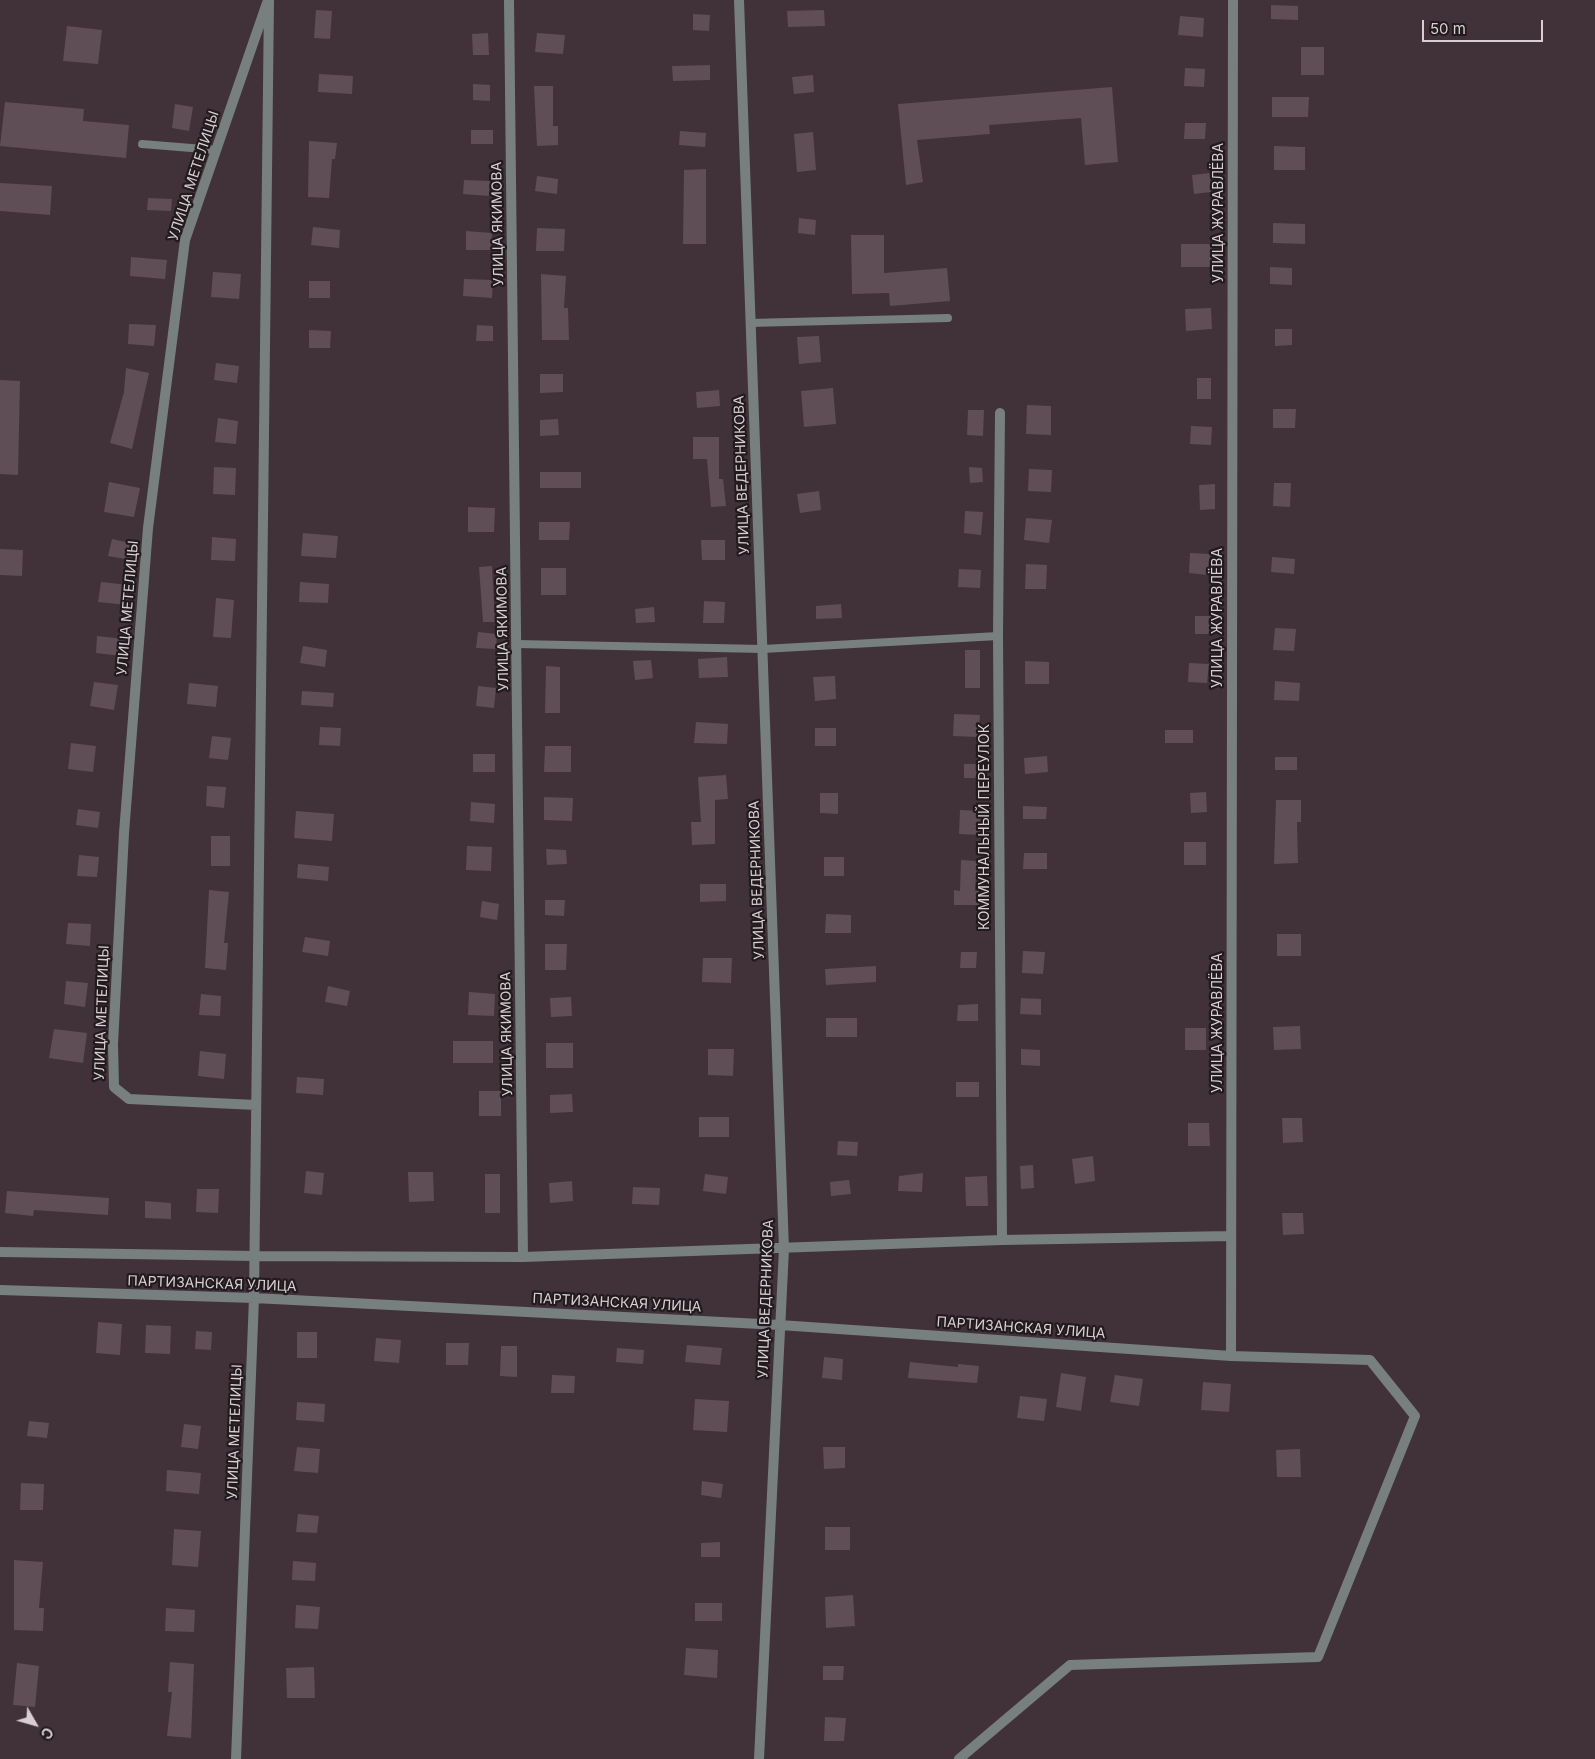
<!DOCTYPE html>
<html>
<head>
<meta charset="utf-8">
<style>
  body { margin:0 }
  #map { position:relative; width:1595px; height:1759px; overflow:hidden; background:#413138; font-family:Inter,sans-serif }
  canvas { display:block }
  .north { position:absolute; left:10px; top:1699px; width:50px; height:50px; -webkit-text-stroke:4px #221b1e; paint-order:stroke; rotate:128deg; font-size:14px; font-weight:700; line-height:20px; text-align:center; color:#d9cfd3 }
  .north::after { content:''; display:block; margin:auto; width:18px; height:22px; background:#d9cfd3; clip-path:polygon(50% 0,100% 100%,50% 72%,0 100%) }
  .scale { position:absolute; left:1422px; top:20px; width:121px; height:22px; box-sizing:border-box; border:2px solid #d9cfd3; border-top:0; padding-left:6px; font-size:15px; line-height:18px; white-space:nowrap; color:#d9cfd3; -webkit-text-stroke:4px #221b1e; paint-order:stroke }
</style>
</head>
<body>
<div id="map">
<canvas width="1595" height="1759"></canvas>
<div class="north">С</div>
<div class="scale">50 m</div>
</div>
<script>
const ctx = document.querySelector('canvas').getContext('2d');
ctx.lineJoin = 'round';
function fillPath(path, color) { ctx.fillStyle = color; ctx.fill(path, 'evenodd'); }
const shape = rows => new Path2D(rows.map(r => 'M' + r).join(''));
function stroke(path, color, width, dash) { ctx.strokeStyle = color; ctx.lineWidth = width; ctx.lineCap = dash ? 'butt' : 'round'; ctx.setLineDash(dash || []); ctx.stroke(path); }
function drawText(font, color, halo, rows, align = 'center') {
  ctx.font = font + ' Inter,sans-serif'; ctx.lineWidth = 4.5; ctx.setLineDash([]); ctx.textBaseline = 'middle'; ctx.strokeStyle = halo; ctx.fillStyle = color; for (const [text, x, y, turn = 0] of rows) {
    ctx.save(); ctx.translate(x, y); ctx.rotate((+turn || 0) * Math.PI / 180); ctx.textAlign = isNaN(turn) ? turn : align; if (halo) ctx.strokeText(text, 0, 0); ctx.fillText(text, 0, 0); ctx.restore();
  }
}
const building = shape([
  [1271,5,1298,6,1298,20,1271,19],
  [316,10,332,11,330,39,314,38],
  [824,10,825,26,788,27,787,11],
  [693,14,710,15,709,31,693,30],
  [1180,16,1204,18,1203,37,1178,35],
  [67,26,102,30,98,64,63,61],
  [488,33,489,55,473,55,472,34],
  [537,33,565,35,563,54,535,52],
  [1301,47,1324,47,1324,75,1301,75],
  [710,65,710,80,673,81,672,66],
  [1185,68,1205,69,1204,87,1184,86],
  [319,74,353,76,352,94,318,92],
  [813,75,814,92,794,94,792,77],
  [473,84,490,85,490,101,473,100],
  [534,86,553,86,553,126,558,126,558,145,537,146],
  [1112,87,1118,162,1085,165,1081,118,989,125,990,134,917,140,923,182,906,185,898,104],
  [1272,97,1309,97,1308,117,1272,117],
  [5,102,84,109,83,121,129,125,126,158,0,146],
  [175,104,193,107,189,131,172,128],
  [1185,123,1206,123,1205,139,1184,139],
  [471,130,493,130,493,144,471,144],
  [680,131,706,133,705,147,679,145],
  [813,132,816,170,797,172,794,134],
  [309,141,337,143,335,159,332,159,329,198,308,197],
  [1274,146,1305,147,1305,170,1274,170],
  [706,169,706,244,683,244,684,170],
  [1210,173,1211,192,1194,194,1192,175],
  [537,176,558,179,557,194,535,191],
  [464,180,490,181,489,196,463,194],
  [0,183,52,186,50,215,0,211],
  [148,198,172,199,171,211,147,210],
  [799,218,816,220,815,235,798,233],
  [1273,223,1305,224,1305,244,1273,243],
  [313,227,340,230,339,248,311,245],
  [537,228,565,229,564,251,536,251],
  [466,231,492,233,491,250,466,250],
  [851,235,884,235,884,273,947,268,950,301,890,306,889,293,852,294],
  [1181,244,1212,244,1211,267,1181,267],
  [131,257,167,260,165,279,130,276],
  [1270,267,1292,268,1292,285,1270,284],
  [213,272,241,274,239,299,211,297],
  [541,274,566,276,564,308,568,308,569,340,542,340],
  [464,279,493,280,492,298,463,296],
  [309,281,330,281,330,298,309,298],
  [1211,308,1212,329,1186,331,1185,309],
  [129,324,156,325,154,346,128,344],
  [477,325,493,326,493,341,476,341],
  [1275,329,1292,329,1292,345,1275,346],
  [309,330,331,331,330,348,309,348],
  [819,336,821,362,799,364,797,337],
  [216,363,239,366,237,383,214,380],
  [126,368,149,373,132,449,110,443,124,392],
  [540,374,563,374,563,392,540,393],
  [1197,378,1211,378,1211,399,1197,399],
  [0,380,20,381,18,475,0,474],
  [833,388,836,424,804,427,801,391],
  [719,390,720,406,697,408,696,392],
  [1027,405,1051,406,1051,435,1026,434],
  [1273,409,1296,409,1295,428,1273,428],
  [968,410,984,410,983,436,967,435],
  [218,418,238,421,236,444,215,442],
  [558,419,559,435,540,436,540,420],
  [1191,426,1212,427,1211,445,1190,444],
  [693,437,719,437,719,479,723,479,726,506,711,507,707,459,693,459],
  [214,467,236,468,235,495,213,494],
  [969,467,982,468,983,482,970,483],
  [1029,469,1052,470,1051,492,1028,491],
  [540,472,581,472,581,488,540,488],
  [109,482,140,488,134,517,104,512],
  [1274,483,1291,483,1290,507,1273,506],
  [1215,484,1215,509,1200,510,1199,485],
  [819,491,821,510,800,513,797,494],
  [468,507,495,508,494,532,468,532],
  [965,511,983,512,981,535,964,533],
  [1026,518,1052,520,1049,543,1024,540],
  [539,522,570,522,569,540,539,540],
  [303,533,338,536,336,558,301,556],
  [212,537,236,539,235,561,211,560],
  [112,539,135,544,131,560,108,556],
  [701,540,725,540,725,560,702,560],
  [0,549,23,550,22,576,0,575],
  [1190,553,1210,554,1208,575,1189,573],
  [1272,557,1295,559,1294,574,1271,572],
  [1026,564,1047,565,1046,589,1025,589],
  [492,566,495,622,483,622,479,567],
  [541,568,566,568,566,595,541,595],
  [959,569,981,570,980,588,958,587],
  [101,582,129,585,127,605,98,602],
  [300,582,329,584,328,603,299,602],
  [216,598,234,600,231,638,213,637],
  [704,601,725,602,724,623,703,623],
  [841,604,842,618,816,619,816,606],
  [654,607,655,622,636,623,635,609],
  [1195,616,1212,616,1211,634,1195,634],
  [1275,628,1296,629,1294,651,1273,650],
  [478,632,497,634,496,649,476,648],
  [97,636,124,639,122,656,96,653],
  [303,646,327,650,325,667,300,663],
  [965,650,980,650,980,688,965,688],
  [727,657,728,677,699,678,698,659],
  [651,660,653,678,635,680,633,661],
  [1025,661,1049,662,1049,684,1025,684],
  [1189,663,1209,664,1207,683,1188,682],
  [546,666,560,667,560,713,545,713],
  [835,676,836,699,815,701,813,677],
  [1275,681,1300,683,1299,701,1274,700],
  [94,682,118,685,114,710,90,706],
  [189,683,218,686,216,707,187,704],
  [478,686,496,688,494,708,476,706],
  [302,691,334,693,333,707,301,705],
  [954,714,980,715,978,737,953,736],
  [696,722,728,724,727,744,694,743],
  [320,727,341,728,340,746,319,745],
  [815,728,836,728,836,746,815,746],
  [1165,730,1193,730,1193,743,1165,743],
  [212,736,231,738,228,760,209,758],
  [71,743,96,746,93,772,68,769],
  [545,746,571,746,571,772,544,772],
  [473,754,495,754,495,772,473,772],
  [1047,756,1048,772,1025,774,1024,758],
  [1275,757,1297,757,1297,770,1275,770],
  [964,764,981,764,981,778,964,778],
  [726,775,728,799,715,800,715,844,692,845,691,822,701,822,698,777],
  [207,786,226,787,224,808,206,806],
  [1206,792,1207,812,1191,813,1190,793],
  [820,793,838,793,838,814,820,813],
  [544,797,573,798,572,821,544,820],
  [1276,800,1301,800,1301,822,1297,822,1298,863,1274,864],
  [471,802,495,804,494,823,470,821],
  [1023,806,1047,807,1046,819,1023,819],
  [78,809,100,812,98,828,76,825],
  [960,810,981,811,980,835,959,834],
  [296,811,334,814,332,841,294,838],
  [211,836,230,836,230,866,211,866],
  [1184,842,1206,842,1206,865,1184,865],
  [467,846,492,847,491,871,466,870],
  [546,849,566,850,567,864,547,865],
  [1024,853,1047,853,1047,869,1023,869],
  [79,855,99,857,97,877,77,876],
  [824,857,844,857,844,876,824,876],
  [961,860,977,861,975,891,979,891,979,905,954,905,954,890,960,891],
  [298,864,329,867,328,881,297,878],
  [700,884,726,884,726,901,700,902],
  [209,890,229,892,224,943,228,943,226,970,205,968],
  [545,900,565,900,564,916,545,915],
  [482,901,499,904,497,920,480,917],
  [826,914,851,915,851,933,825,933],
  [68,923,91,924,90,946,66,944],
  [1277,934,1301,934,1301,956,1277,956],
  [305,937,330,941,328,956,302,952],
  [545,944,567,944,566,970,545,970],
  [1023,951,1045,952,1043,974,1022,973],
  [961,952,977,952,976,968,960,968],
  [703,958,732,958,731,983,702,982],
  [876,966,876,982,826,985,825,969],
  [66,981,88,983,85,1007,64,1004],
  [328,986,350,991,347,1006,325,1002],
  [469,992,495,994,494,1016,468,1015],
  [201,994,221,996,220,1016,199,1015],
  [571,997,572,1016,551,1017,550,998],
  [1021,998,1041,999,1041,1015,1020,1014],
  [978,1004,978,1021,957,1021,958,1005],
  [826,1018,857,1018,857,1037,826,1037],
  [1300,1026,1301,1049,1274,1050,1273,1027],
  [1185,1028,1206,1028,1206,1050,1185,1050],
  [54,1029,87,1033,83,1063,49,1058],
  [453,1041,493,1041,493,1063,453,1063],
  [546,1043,573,1043,573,1068,546,1068],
  [708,1049,734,1049,733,1076,708,1075],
  [1021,1049,1040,1050,1040,1066,1021,1065],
  [200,1051,226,1054,224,1079,198,1076],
  [297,1077,324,1079,323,1095,296,1093],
  [956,1082,979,1082,979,1097,956,1097],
  [479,1091,501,1091,501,1116,479,1116],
  [572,1094,573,1112,550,1113,550,1095],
  [699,1117,729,1117,729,1137,699,1137],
  [1282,1118,1302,1118,1303,1142,1283,1143],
  [1188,1123,1209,1123,1210,1146,1188,1146],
  [838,1141,858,1142,857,1156,837,1155],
  [1093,1156,1095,1181,1075,1184,1072,1159],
  [1033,1165,1034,1188,1021,1189,1020,1166],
  [306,1171,324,1173,322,1195,304,1193],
  [408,1172,433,1172,434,1201,409,1202],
  [923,1173,922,1192,898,1191,899,1176],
  [485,1174,500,1174,500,1213,485,1213],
  [705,1174,728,1177,726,1194,703,1191],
  [987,1176,988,1206,966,1206,965,1177],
  [849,1180,851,1194,831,1196,830,1182],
  [572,1181,573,1201,550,1203,549,1183],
  [633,1187,660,1188,659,1205,632,1204],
  [197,1189,219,1189,218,1213,196,1212],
  [7,1191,109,1198,108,1215,34,1210,33,1216,5,1213],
  [145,1201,171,1203,171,1219,145,1218],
  [1282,1213,1303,1213,1304,1234,1283,1235],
  [98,1322,122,1324,120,1355,96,1353],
  [146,1325,171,1326,170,1354,145,1353],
  [196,1331,212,1332,211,1350,195,1349],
  [297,1332,317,1332,317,1358,297,1358],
  [376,1338,401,1340,399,1363,374,1361],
  [446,1343,469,1343,468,1365,446,1365],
  [687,1345,722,1348,720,1365,685,1362],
  [501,1346,517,1346,517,1377,500,1376],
  [617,1348,644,1350,643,1364,616,1362],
  [824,1357,843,1359,842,1380,822,1378],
  [910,1362,958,1367,958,1364,979,1366,977,1383,908,1378],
  [1061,1373,1086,1377,1081,1411,1056,1407],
  [552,1375,575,1376,574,1393,551,1393],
  [1115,1375,1143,1379,1139,1406,1110,1402],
  [1203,1382,1231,1384,1229,1412,1201,1410],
  [1020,1396,1047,1399,1044,1421,1017,1418],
  [695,1399,729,1401,727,1432,693,1430],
  [297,1402,325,1404,324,1422,296,1420],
  [29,1421,49,1423,47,1438,27,1436],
  [184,1424,201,1426,198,1449,181,1447],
  [297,1447,320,1449,318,1473,294,1471],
  [823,1447,845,1447,845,1468,824,1469],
  [1300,1449,1301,1477,1277,1477,1276,1450],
  [167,1470,201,1473,199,1494,166,1491],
  [702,1481,723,1484,721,1498,701,1495],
  [21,1483,44,1484,43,1510,20,1510],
  [298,1514,319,1516,317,1533,296,1532],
  [825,1527,850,1527,850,1550,825,1550],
  [174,1529,201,1531,198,1567,172,1565],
  [720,1542,720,1557,701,1557,701,1543],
  [14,1560,43,1562,39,1608,44,1608,43,1631,14,1630],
  [293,1561,316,1563,315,1581,292,1580],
  [853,1595,855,1626,826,1628,825,1597],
  [695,1603,722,1603,722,1621,695,1621],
  [296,1605,320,1607,318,1629,295,1628],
  [166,1608,195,1610,194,1632,165,1631],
  [686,1648,718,1650,717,1678,684,1675],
  [170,1662,194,1664,191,1738,167,1736,172,1692,168,1692],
  [17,1663,39,1666,35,1707,13,1705],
  [823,1666,844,1666,843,1680,823,1680],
  [314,1667,315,1698,287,1698,286,1668],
  [825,1717,846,1718,844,1741,824,1741]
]);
const lane = shape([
  [142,144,216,150],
  [750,323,948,318],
  [517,644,763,649,998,636]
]);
const street = shape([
  [509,0,523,1257],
  [739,0,784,1249,759,1759],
  [1000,413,998,636,1002,1240],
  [256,1105,129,1099,114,1087,113,1044,124,833,148,528,185,240,267,3],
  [0,1252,254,1256,523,1257,1002,1240,1231,1236],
  [0,1290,254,1298,780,1325,1231,1356],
  [236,1759,254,1298,269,0],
  [959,1759,1070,1665,1318,1657,1415,1416,1370,1360,1231,1356,1233,0]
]);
const streetNames = [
  ["УЛИЦА МЕТЕЛИЦЫ",194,176,-72],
  ["УЛИЦА ЖУРАВЛЁВА",1219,213,-90],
  ["УЛИЦА ЯКИМОВА",498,224,-91],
  ["УЛИЦА ВЕДЕРНИКОВА",742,475,-92],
  ["УЛИЦА МЕТЕЛИЦЫ",128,608,-85],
  ["УЛИЦА ЖУРАВЛЁВА",1218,618,-90],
  ["УЛИЦА ЯКИМОВА",503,629,-91],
  ["КОММУНАЛЬНЫЙ ПЕРЕУЛОК",985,827,-90],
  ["УЛИЦА ВЕДЕРНИКОВА",757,880,-92],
  ["УЛИЦА МЕТЕЛИЦЫ",102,1013,-88],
  ["УЛИЦА ЖУРАВЛЁВА",1218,1023,-90],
  ["УЛИЦА ЯКИМОВА",507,1034,-91],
  ["ПАРТИЗАНСКАЯ УЛИЦА",212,1284,2],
  ["УЛИЦА ВЕДЕРНИКОВА",766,1299,-88],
  ["ПАРТИЗАНСКАЯ УЛИЦА",617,1303,3],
  ["ПАРТИЗАНСКАЯ УЛИЦА",1021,1328,4],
  ["УЛИЦА МЕТЕЛИЦЫ",235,1432,-88]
];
fillPath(building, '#5f4e56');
stroke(lane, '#77807e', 8);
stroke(street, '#77807e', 10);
drawText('14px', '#d9cfd3', '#221b1e', streetNames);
</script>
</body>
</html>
